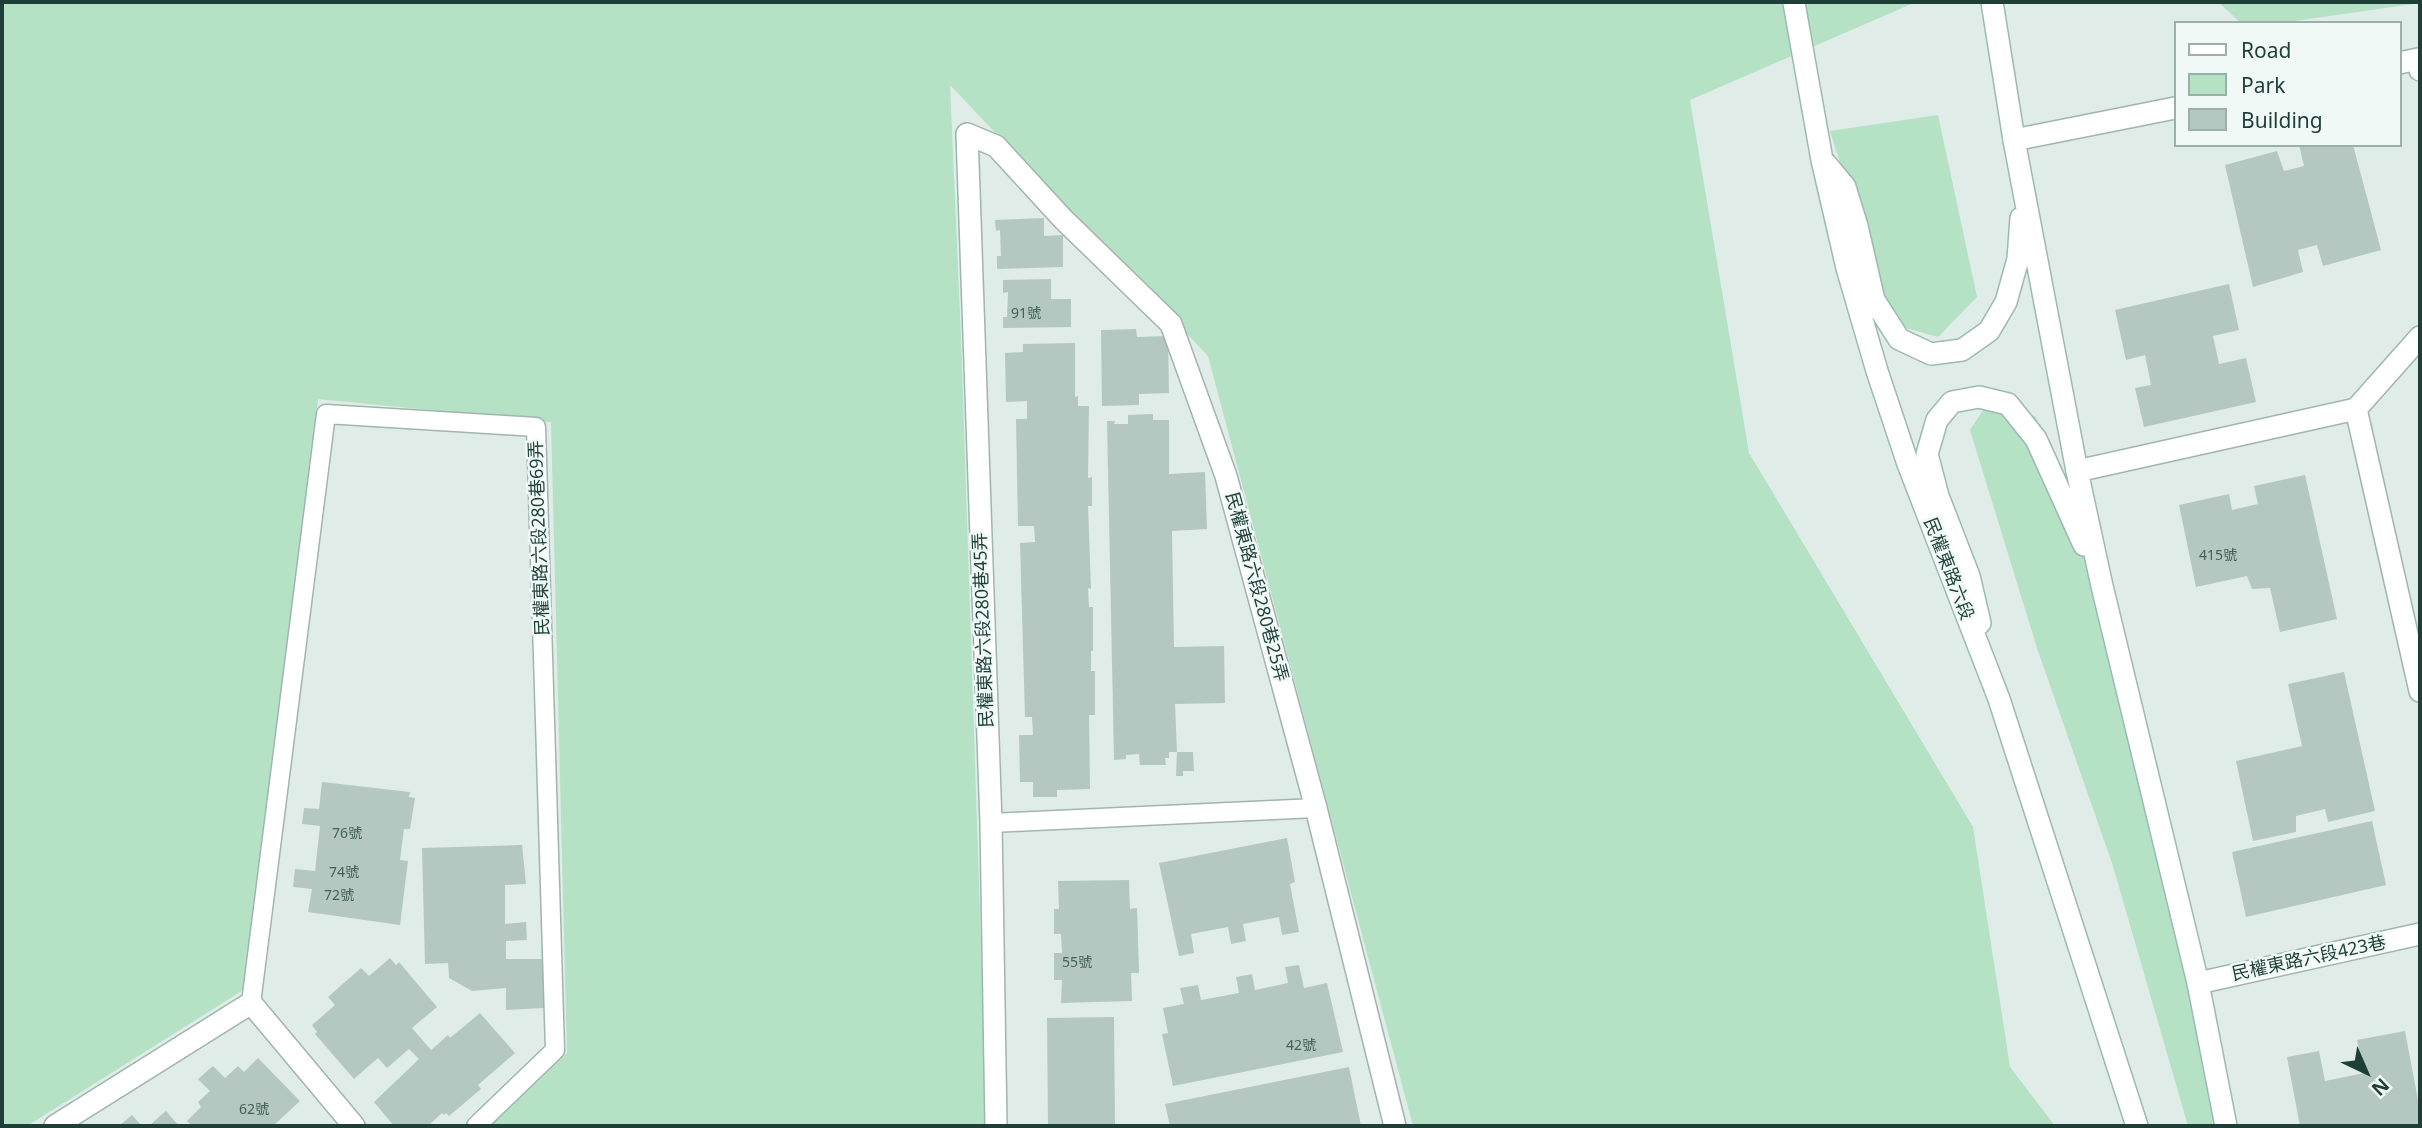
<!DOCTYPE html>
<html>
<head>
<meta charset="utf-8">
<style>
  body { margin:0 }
  #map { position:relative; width:2422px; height:1128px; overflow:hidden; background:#dfece7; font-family:"Noto Sans",sans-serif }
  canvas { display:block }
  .frame { position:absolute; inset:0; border:4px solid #1e3f38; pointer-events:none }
  .legend { position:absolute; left:2174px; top:21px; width:228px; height:126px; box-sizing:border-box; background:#f0f9f5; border:2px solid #9cafa9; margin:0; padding:9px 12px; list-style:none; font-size:21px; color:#1e3f38 }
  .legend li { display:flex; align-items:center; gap:14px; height:35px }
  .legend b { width:35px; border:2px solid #9cafa9 }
  .north { position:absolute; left:2331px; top:1037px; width:70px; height:70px; -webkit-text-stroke:5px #f0f9f5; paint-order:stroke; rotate:136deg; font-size:19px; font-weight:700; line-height:28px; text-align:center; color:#1e3f38 }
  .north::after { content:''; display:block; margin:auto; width:24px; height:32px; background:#1e3f38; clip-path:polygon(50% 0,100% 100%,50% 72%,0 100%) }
</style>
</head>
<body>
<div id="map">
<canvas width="2422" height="1128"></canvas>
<div class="frame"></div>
<ul class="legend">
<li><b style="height:9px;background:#fff"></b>Road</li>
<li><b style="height:19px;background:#b5e1c4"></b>Park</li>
<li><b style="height:19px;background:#b4c8c1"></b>Building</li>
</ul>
<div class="north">N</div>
</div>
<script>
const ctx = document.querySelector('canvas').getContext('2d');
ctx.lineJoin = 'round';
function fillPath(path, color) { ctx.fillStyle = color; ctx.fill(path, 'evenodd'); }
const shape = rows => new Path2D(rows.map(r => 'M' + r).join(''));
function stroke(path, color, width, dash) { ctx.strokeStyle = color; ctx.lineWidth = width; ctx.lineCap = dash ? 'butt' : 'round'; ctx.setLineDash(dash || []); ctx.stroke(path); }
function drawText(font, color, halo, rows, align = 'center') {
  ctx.font = font + ' "Noto Sans","Noto Sans TC",sans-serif'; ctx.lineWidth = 5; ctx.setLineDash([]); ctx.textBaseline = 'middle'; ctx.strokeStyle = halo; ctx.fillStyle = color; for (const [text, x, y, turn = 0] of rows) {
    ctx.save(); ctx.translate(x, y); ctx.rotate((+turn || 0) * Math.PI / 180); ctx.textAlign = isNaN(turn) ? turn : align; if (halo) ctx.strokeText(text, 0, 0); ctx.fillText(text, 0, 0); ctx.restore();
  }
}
const green = shape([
  [2,2,1916,2,1690,100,1749,453,1973,827,2010,1067,2055,1126,1413,1126,1208,356,950,85,961,338,987,1126,491,1126,567,1053,551,422,318,399,245,989,27,1126,2,1126],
  [2218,2,2420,2,2420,3,2281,23,2241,23],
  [1938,115,1977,297,1938,337,1891,324,1830,131],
  [2012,406,2036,417,2106,611,2153,845,2222,1126,2188,1126,2113,866,2037,648,1970,430,1985,407]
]);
const building = shape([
  [2299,145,2353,145,2381,250,2323,266,2317,245,2298,250,2303,272,2253,287,2225,165,2277,151,2284,171,2304,166],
  [1044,218,1044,236,1063,235,1063,267,997,269,997,256,1001,256,1000,230,996,231,995,220],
  [1051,279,1051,299,1071,299,1071,327,1003,328,1003,317,1007,317,1008,292,1003,293,1003,280],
  [2229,284,2239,330,2213,336,2219,364,2246,358,2256,402,2144,427,2135,388,2151,385,2145,355,2126,360,2115,310],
  [1136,329,1137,337,1168,336,1169,393,1139,394,1139,405,1102,406,1101,330],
  [1075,343,1075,397,1078,396,1078,406,1089,406,1088,478,1092,477,1092,506,1088,506,1091,589,1088,588,1089,607,1093,607,1093,651,1091,651,1091,671,1095,671,1095,715,1089,715,1090,789,1057,790,1057,797,1033,797,1033,782,1020,782,1019,735,1033,735,1032,717,1025,717,1020,543,1035,542,1034,526,1018,526,1016,419,1027,419,1027,401,1006,402,1005,353,1023,352,1023,344],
  [1153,414,1153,420,1169,420,1169,474,1205,472,1207,529,1172,531,1174,647,1224,646,1225,703,1175,704,1177,752,1169,752,1169,758,1165,758,1166,765,1140,765,1139,754,1126,755,1126,759,1114,760,1107,421,1115,421,1114,424,1128,424,1128,415],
  [2305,475,2337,619,2280,632,2270,588,2252,589,2247,576,2196,587,2179,505,2229,494,2232,510,2258,504,2254,486],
  [2344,672,2375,811,2328,822,2325,809,2296,816,2296,832,2253,841,2236,761,2302,746,2288,684],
  [1177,752,1193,752,1194,771,1183,771,1183,776,1176,776],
  [322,782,410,792,409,797,415,798,410,829,404,829,400,860,408,861,400,925,308,912,312,889,293,887,295,869,315,871,320,826,302,824,304,808,319,809],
  [2372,821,2386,885,2246,917,2232,852],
  [1287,838,1295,882,1290,884,1299,932,1282,935,1279,917,1243,924,1246,941,1231,944,1228,927,1191,934,1194,953,1179,956,1159,863],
  [522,845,526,884,505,885,505,924,526,922,527,940,506,941,506,959,543,959,544,1008,506,1010,506,988,472,991,449,978,448,963,425,964,422,848],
  [1129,880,1130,909,1137,908,1139,973,1131,973,1132,1001,1061,1003,1062,980,1054,980,1054,953,1062,953,1061,934,1054,934,1054,909,1059,909,1058,881],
  [390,958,396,965,399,962,437,1007,412,1028,431,1050,448,1035,450,1038,480,1013,515,1053,478,1085,481,1089,449,1116,446,1113,444,1115,442,1113,428,1126,394,1126,374,1102,419,1059,409,1049,387,1068,378,1058,354,1079,315,1034,317,1032,312,1025,335,1005,328,997,361,968,369,976],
  [1299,965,1304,988,1327,983,1343,1052,1173,1086,1162,1034,1168,1033,1163,1008,1184,1004,1180,988,1198,985,1201,1000,1239,993,1236,977,1252,974,1255,990,1288,983,1285,967],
  [1114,1017,1115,1126,1048,1126,1047,1018],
  [2405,1031,2420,1111,2420,1126,2300,1126,2287,1057,2319,1051,2325,1081,2364,1073,2357,1040],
  [258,1058,300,1101,273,1126,192,1126,187,1121,201,1107,198,1102,210,1091,198,1079,213,1066,225,1078,238,1066,244,1072],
  [1349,1067,1361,1126,1170,1126,1165,1104],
  [166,1111,179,1126,149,1126,160,1116],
  [132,1115,142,1126,119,1126]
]);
const lane = shape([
  [991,823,1316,808],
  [251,1003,326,414,536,427,555,1050,476,1126]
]);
const street = shape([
  [2399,63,2418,59,2420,70],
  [2014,140,2175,108],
  [2356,409,2420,691],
  [2077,471,2356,409,2420,337],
  [2198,983,2420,934],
  [55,1126,251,1003,354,1126],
  [996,1126,991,823,967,134,996,146,1063,219,1171,324,1226,476,1316,808,1395,1126]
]);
const secondary = shape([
  [1992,2,2014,140,2077,471,2102,586,2198,983,2226,1126],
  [1794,3,1822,160,1847,268,1877,371,1908,464,1999,699,2137,1126],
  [1826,164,1845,187,1857,226,1874,300,1899,339,1931,354,1962,350,1989,331,2006,302,2018,259,2021,218],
  [1980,623,1969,576,1938,496,1927,454,1937,420,1952,402,1979,397,2008,404,2036,439,2084,545]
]);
const numberNames = [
  ["91號",1026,314],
  ["415號",2218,556],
  ["76號",347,834],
  ["74號",344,873],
  ["72號",339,896],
  ["55號",1077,963],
  ["42號",1301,1046],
  ["62號",254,1110]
];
const streetNames = [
  ["民權東路六段280巷69弄",540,538,-92],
  ["民權東路六段",1948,569,69],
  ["民權東路六段280巷25弄",1256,587,75],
  ["民權東路六段280巷45弄",984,630,-92],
  ["民權東路六段423巷",2309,959,-12]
];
fillPath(green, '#b5e1c4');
fillPath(building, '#b4c8c1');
stroke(lane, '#a1b5af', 21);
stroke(street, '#a1b5af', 24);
stroke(secondary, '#9cbab1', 24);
stroke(lane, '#fff', 18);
stroke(street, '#fff', 21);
stroke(secondary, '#fff', 21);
drawText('14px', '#44615a', null, numberNames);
drawText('18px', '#1e3f38', '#f0f9f5', streetNames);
</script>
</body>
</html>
